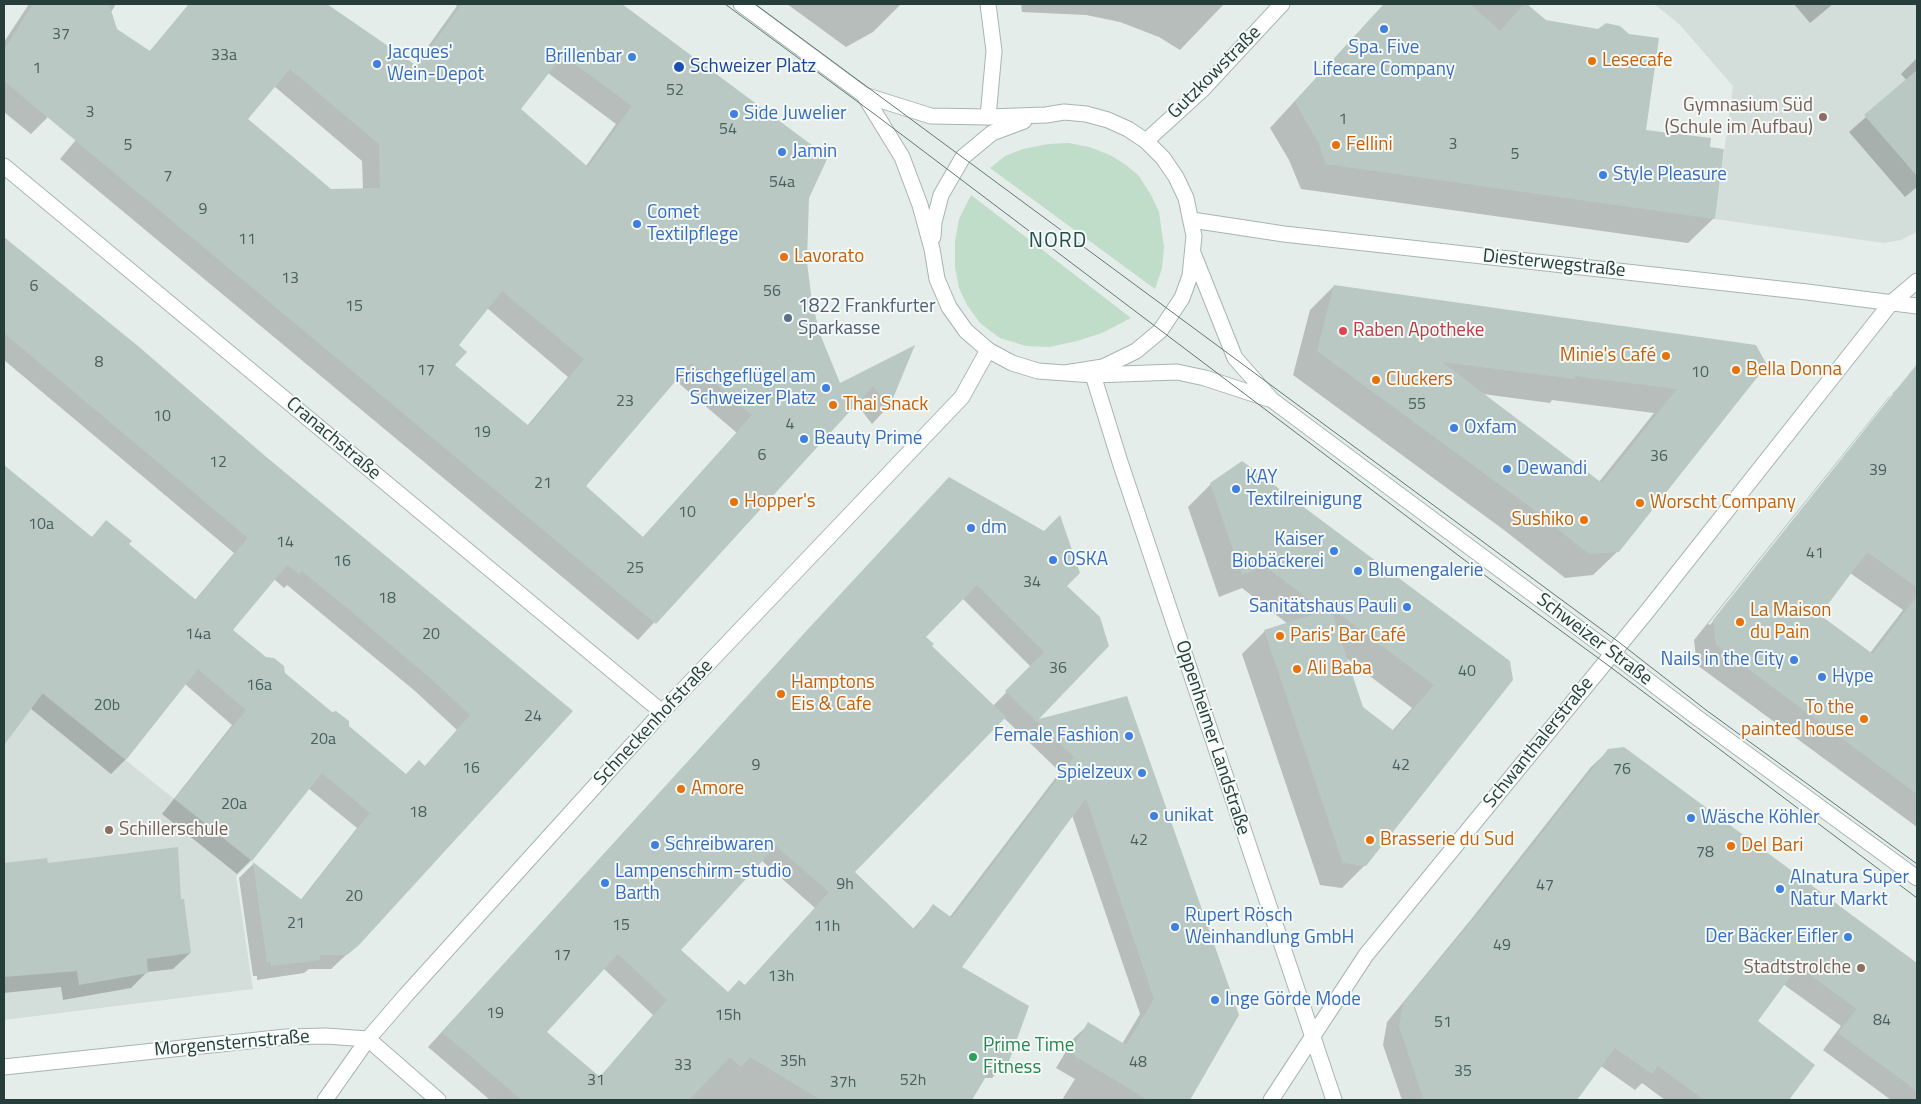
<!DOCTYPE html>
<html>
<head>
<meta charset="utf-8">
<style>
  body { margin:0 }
  #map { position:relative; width:1921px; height:1104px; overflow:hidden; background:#e4edea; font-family:"Titillium Web",sans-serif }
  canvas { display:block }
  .frame { position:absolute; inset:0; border:5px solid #253e39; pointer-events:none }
</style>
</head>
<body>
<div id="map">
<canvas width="1921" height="1104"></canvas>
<div class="frame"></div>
</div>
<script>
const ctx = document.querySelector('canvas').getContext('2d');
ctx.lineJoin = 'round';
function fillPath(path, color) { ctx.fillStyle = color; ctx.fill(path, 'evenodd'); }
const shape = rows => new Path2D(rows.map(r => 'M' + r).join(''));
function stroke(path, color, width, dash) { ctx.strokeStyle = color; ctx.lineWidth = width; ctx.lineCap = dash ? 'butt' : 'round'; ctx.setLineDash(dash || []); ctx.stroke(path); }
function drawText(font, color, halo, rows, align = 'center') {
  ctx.font = font + ' "Titillium Web",sans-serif'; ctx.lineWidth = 4; ctx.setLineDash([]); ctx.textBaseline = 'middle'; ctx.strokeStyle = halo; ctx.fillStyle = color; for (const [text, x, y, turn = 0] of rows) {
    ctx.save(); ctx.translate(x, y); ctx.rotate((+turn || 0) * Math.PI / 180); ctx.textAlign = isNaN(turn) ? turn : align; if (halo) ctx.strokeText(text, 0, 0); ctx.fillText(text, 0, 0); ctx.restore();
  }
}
const built = shape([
  [1654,4,1917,4,1917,232,1901,240,1884,243,1715,219,1733,86,1679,24],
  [4,663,252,861,236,876,253,989,4,1020]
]);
const green = shape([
  [1069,143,1089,147,1110,155,1126,165,1139,176,1151,195,1159,212,1164,247,1162,268,1155,289,990,168,1005,156,1023,149,1048,144],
  [971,195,1131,318,1102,333,1077,341,1049,347,1026,346,1000,338,980,323,967,305,959,288,955,267,955,241,959,219]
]);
const shadow = shape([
  [29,4,116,4,47,118,31,134,4,112,4,42],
  [189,4,322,4,414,66,457,6,454,4,619,4,827,158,808,198,806,263,811,303,819,334,839,385,913,348,888,407,872,424,856,403,638,640,60,159],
  [548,73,616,124,586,166,519,110],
  [274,86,362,161,363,189,331,190,246,119],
  [487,308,568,377,527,426,454,365,457,345],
  [675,380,737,433,642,538,585,487],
  [787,4,901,4,873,32,846,47],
  [1021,4,1224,4,1180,50,1159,37,1120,22,1086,15,1022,12],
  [1384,4,1525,4,1545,21,1599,30,1645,131,1714,218,1688,243,1301,189,1289,160,1270,128],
  [1794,4,1833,4,1810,23],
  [1917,58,1917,187,1905,197,1849,132,1907,81,1901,74],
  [4,238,137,347,264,456,571,711,358,944,331,969,309,969,304,973,257,980,257,976,253,976,239,878,253,864,300,901,357,828,308,788,251,860,237,874,162,814,232,725,185,684,125,760,111,774,30,708,4,743,4,466,91,538,106,522,128,544,195,600,234,553,4,360],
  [274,579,284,588,287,585,415,691,457,730,424,767,406,776,231,631],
  [1334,286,1756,346,1618,551,1593,575,1565,578,1504,530,1293,375,1310,310],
  [1483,394,1550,403,1552,400,1654,413,1599,482],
  [1917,375,1917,827,1697,665,1694,640,1888,398,1892,394,1708,624,1710,625,1895,394,1892,394,1908,378],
  [1850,573,1903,610,1870,653,1819,615],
  [1211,484,1508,662,1365,865,1342,888,1320,885,1242,654,1264,632,1288,624,1242,588,1219,597,1188,507],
  [1346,658,1412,708,1392,731,1362,708],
  [935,493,1065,586,1108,646,1035,721,1126,697,1206,1072,1188,1100,1062,1100,1075,1079,1056,1068,1074,1038,1089,1024,1122,1044,1140,1014,1072,815,960,967,1006,1063,992,1078,984,1078,971,1100,490,1100,428,1047,795,644],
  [962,598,1031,667,993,706,930,646,925,637],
  [1004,718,1060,772,949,918,933,906,913,929,853,872],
  [761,860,815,908,744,986,727,994,679,951],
  [603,968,653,1015,599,1078,545,1032],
  [1623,748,1917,965,1917,976,1905,993,1917,1002,1917,1100,1891,1100,1823,1050,1841,1026,1783,984,1756,1022,1813,1065,1787,1100,1665,1100,1642,1083,1635,1090,1601,1066,1576,1100,1402,1100,1383,1045,1387,1022,1473,917,1591,767,1609,750],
  [46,859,47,865,180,900,190,953,173,969,147,972,131,988,63,1000,61,987,4,993,4,864]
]);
const building = shape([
  [33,4,109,4,117,29,150,51,190,4,327,4,417,66,462,4,622,4,828,157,809,198,807,262,812,302,820,334,840,383,915,345,889,408,873,386,656,624,4,81,4,50],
  [563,55,632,106,588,167,521,109],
  [290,69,379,144,380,188,331,189,248,119],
  [502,291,584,359,529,426,455,365,467,352,459,345],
  [691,363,752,415,643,537,586,486],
  [1384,4,1470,4,1500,31,1524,4,1527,4,1546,20,1598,29,1606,23,1620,26,1629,34,1659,38,1646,130,1711,138,1710,147,1724,149,1715,219,1326,164,1319,144,1295,102],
  [1917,70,1917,176,1864,115],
  [4,237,138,346,264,455,573,711,359,945,347,955,320,955,320,960,271,966,271,962,267,962,253,862,302,900,370,813,322,773,252,861,175,799,246,710,198,669,126,760,43,693,4,745,4,465,92,537,106,520,132,541,129,544,196,600,248,538,4,333],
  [287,565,299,574,302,571,341,603,429,677,470,715,425,766,419,760,406,774,349,726,349,721,336,711,332,712,285,673,284,666,274,658,266,657,233,630],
  [1334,285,1756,345,1767,365,1619,552,1589,554,1529,506,1317,351],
  [1442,362,1575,379,1575,376,1677,389,1602,483],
  [1917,364,1917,587,1867,552,1820,615,1873,654,1917,596,1917,794,1716,645,1713,620],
  [1242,461,1510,661,1513,680,1366,866,1343,863,1264,630,1324,611,1265,566,1242,575,1210,483],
  [1330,607,1434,685,1394,731,1363,707],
  [949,477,1044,531,1060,515,1080,573,1067,586,1100,617,1109,646,1039,719,1127,696,1239,1015,1190,1100,1148,1100,1070,1053,1088,1022,1126,1045,1154,999,1086,798,962,967,1029,1006,1008,1064,993,1065,972,1100,821,1100,750,1057,741,1067,730,1057,689,1100,522,1100,442,1032,809,628],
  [977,585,1044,652,1005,691,1074,757,952,918,933,904,915,930,855,872,1006,717,932,646,934,644,926,637],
  [776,846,829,892,745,985,739,980,728,992,681,950],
  [618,954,667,1000,600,1077,547,1032],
  [1624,747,1917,963,1917,1091,1838,1033,1857,1009,1798,966,1758,1021,1815,1065,1789,1100,1704,1100,1658,1066,1652,1074,1615,1048,1577,1100,1424,1100,1399,1027,1403,1004,1490,899,1608,749],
  [178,847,181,899,184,899,191,953,147,959,148,973,79,985,77,971,4,977,4,863,47,858,48,863]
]);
const minor = shape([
  [988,117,994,51,988,4],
  [1146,141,1203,89,1282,4],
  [4,166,662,712],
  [1192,220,1284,234,1807,292,1917,306],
  [1093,375,1120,462,1334,1100],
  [4,1067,286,1037,326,1036,368,1039,438,1100],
  [325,1100,368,1039,406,995,662,712,962,397,988,350],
  [1271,1100,1366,955,1649,609,1891,303,1917,281]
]);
const tertiary = shape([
  [741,4,864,95,931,116,988,117,1046,115,1064,112,1086,114,1108,120,1128,129,1146,141,1163,158,1176,177,1186,198,1194,236,1190,276,1182,298,1160,331,1136,351,1103,367,1065,373],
  [864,95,902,157,920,205,932,249,937,279,949,307,966,331,988,350,1012,363,1038,371,1093,375,1177,372,1205,378,1269,399],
  [933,237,934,222,941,195,963,157,992,133,1024,121],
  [1193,253,1235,358,1272,400,1612,653,1699,719,1917,878]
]);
const tram = shape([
  [725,4,877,116,1483,574,1605,663,1917,898],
  [755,4,1620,643,1706,710,1917,864]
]);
const markers = [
  [1384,29,5,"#3f7fe0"],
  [632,57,5,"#3f7fe0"],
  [1592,61,5,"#e8710a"],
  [377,64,5,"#3f7fe0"],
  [679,67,6,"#1a4fb4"],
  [734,114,5,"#3f7fe0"],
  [1823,117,5,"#8d6e63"],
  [1336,145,5,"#e8710a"],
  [782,152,5,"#3f7fe0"],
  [1603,175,5,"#3f7fe0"],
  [637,224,5,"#3f7fe0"],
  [784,257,5,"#e8710a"],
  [788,318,5,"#5c6f8a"],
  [1343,331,5,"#e0444e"],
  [1666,356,5,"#e8710a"],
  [1736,370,5,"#e8710a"],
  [1376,380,5,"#e8710a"],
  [826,388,5,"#3f7fe0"],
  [833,405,5,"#e8710a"],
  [1454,428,5,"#3f7fe0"],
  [804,439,5,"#3f7fe0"],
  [1507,469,5,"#3f7fe0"],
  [1236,489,5,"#3f7fe0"],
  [734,502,5,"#e8710a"],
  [1640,503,5,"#e8710a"],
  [1584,520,5,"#e8710a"],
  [971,528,5,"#3f7fe0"],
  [1334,551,5,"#3f7fe0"],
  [1053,560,5,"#3f7fe0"],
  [1358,571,5,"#3f7fe0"],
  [1407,607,5,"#3f7fe0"],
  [1740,622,5,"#e8710a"],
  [1280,636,5,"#e8710a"],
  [1794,660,5,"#3f7fe0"],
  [1297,669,5,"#e8710a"],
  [1822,677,5,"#3f7fe0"],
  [781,694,5,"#e8710a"],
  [1864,719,5,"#e8710a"],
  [1129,736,5,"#3f7fe0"],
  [1142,773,5,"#3f7fe0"],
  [681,789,5,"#e8710a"],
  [1154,816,5,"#3f7fe0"],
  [1691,818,5,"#3f7fe0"],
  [109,830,5,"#8d6e63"],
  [1370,840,5,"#e8710a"],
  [655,845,5,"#3f7fe0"],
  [1731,846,5,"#e8710a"],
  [605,883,5,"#3f7fe0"],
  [1780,889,5,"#3f7fe0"],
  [1175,927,5,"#3f7fe0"],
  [1848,937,5,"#3f7fe0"],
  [1861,968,5,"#8d6e63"],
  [1215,1000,5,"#3f7fe0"],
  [973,1057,5,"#2e9e5b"]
];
const numberNames = [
  ["37",61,35],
  ["33a",224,56],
  ["1",37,69],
  ["52",675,91],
  ["3",90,113],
  ["1",1343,120],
  ["54",728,130],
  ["3",1453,145],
  ["5",128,146],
  ["5",1515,155],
  ["7",168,177],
  ["54a",782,183],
  ["9",203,210],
  ["11",247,240],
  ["13",290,279],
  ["6",34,287],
  ["56",772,292],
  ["15",354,307],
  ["8",99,363],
  ["17",426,371],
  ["10",1700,373],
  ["23",625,402],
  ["55",1417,405],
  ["10",162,417],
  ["4",790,425],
  ["19",482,433],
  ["6",762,456],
  ["36",1659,457],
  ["12",218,463],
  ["39",1878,471],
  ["21",543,484],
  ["10",687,513],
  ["10a",41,525],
  ["14",285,543],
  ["41",1815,554],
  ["16",342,562],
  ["25",635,569],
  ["34",1032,583],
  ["18",387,599],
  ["14a",198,635],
  ["20",431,635],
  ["36",1058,669],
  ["40",1467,672],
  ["16a",259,686],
  ["20b",107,706],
  ["24",533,717],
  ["20a",323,740],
  ["9",756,766],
  ["42",1401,766],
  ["16",471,769],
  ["76",1622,770],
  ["20a",234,805],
  ["18",418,813],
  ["42",1139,841],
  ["78",1705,853],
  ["9h",845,885],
  ["47",1545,886],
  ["20",354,897],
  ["21",296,924],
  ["15",621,926],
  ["11h",827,927],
  ["49",1502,946],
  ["17",562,956],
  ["13h",781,977],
  ["19",495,1014],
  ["15h",728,1016],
  ["84",1882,1021],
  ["51",1443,1023],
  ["35h",793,1062],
  ["48",1138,1063],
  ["33",683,1066],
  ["35",1463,1072],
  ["31",596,1081],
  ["52h",913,1081],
  ["37h",843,1083]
];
const shopNames = [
  ["Spa. Five",1384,48,"center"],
  ["Lifecare Company",1384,70,"center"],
  ["Jacques'",387,53],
  ["Wein-Depot",387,75],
  ["Brillenbar",622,57,"right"],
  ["Side Juwelier",744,114],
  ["Jamin",792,152],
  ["Style Pleasure",1613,175],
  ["Comet",647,213],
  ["Textilpflege",647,235],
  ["Frischgeflügel am",816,377,"right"],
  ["Schweizer Platz",816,399,"right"],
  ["Oxfam",1464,428],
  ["Beauty Prime",814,439],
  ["Dewandi",1517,469],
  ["KAY",1246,478],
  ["Textilreinigung",1246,500],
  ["dm",981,528],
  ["Kaiser",1324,540,"right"],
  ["Biobäckerei",1324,562,"right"],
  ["OSKA",1063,560],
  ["Blumengalerie",1368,571],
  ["Sanitätshaus Pauli",1397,607,"right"],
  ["Nails in the City",1784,660,"right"],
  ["Hype",1832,677],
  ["Female Fashion",1119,736,"right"],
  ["Spielzeux",1132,773,"right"],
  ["unikat",1164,816],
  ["Wäsche Köhler",1701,818],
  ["Schreibwaren",665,845],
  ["Lampenschirm-studio",615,872],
  ["Barth",615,894],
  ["Alnatura Super",1790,878],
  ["Natur Markt",1790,900],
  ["Rupert Rösch",1185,916],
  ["Weinhandlung GmbH",1185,938],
  ["Der Bäcker Eifler",1838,937,"right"],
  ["Inge Görde Mode",1225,1000]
];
const foodNames = [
  ["Lesecafe",1602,61],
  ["Fellini",1346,145],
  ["Lavorato",794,257],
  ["Minie's Café",1656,356,"right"],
  ["Bella Donna",1746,370],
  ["Cluckers",1386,380],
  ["Thai Snack",843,405],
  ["Hopper's",744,502],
  ["Worscht Company",1650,503],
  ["Sushiko",1574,520,"right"],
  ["La Maison",1750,611],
  ["du Pain",1750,633],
  ["Paris' Bar Café",1290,636],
  ["Ali Baba",1307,669],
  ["Hamptons",791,683],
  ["Eis & Cafe",791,705],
  ["To the",1854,708,"right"],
  ["painted house",1854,730,"right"],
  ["Amore",691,789],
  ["Brasserie du Sud",1380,840],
  ["Del Bari",1741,846]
];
const transitNames = [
  ["Schweizer Platz",690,67]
];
const streetNames = [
  ["Gutzkowstraße",1215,73,-45],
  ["Diesterwegstraße",1554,264,6],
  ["Cranachstraße",333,439,40],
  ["Schweizer Straße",1594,640,37],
  ["Schneckenhofstraße",654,723,-47],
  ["Oppenheimer Landstraße",1212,738,72],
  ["Schwanthalerstraße",1539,743,-51],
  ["Morgensternstraße",232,1044,-5]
];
const educationNames = [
  ["Gymnasium Süd",1813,106],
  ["(Schule im Aufbau)",1813,128],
  ["Schillerschule",119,830,"left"],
  ["Stadtstrolche",1851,968]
];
const serviceNames = [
  ["1822 Frankfurter",798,307],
  ["Sparkasse",798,329]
];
const healthNames = [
  ["Raben Apotheke",1353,331]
];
const leisureNames = [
  ["Prime Time",983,1046],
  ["Fitness",983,1068]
];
const quarterNames = [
  ["NORD",1058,242]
];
fillPath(built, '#d3ddd9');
fillPath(green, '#bfddc9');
fillPath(shadow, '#0003');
fillPath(building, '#bac8c3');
stroke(minor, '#a7b5b1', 17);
stroke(tertiary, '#a7b5b1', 17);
stroke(minor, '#fff', 15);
stroke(tertiary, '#fff', 15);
stroke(tram, '#5f7974', 1);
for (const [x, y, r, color] of markers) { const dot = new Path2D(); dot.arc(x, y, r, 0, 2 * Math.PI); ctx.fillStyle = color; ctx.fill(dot); stroke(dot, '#f5faf8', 2); }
drawText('16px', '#4a605c', null, numberNames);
drawText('19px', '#366cbe', '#f5faf8', shopNames, 'left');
drawText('19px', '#c56008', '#f5faf8', foodNames, 'left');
drawText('19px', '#164399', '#f5faf8', transitNames, 'left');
drawText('19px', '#253e39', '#f5faf8', streetNames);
drawText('19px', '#785e54', '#f5faf8', educationNames, 'right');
drawText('19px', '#4e5e75', '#f5faf8', serviceNames, 'left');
drawText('19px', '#be3a42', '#f5faf8', healthNames, 'left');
drawText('19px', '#27864d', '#f5faf8', leisureNames, 'left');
ctx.letterSpacing = '1px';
drawText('21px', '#214f47', '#f5faf8', quarterNames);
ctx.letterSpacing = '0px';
</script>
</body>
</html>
